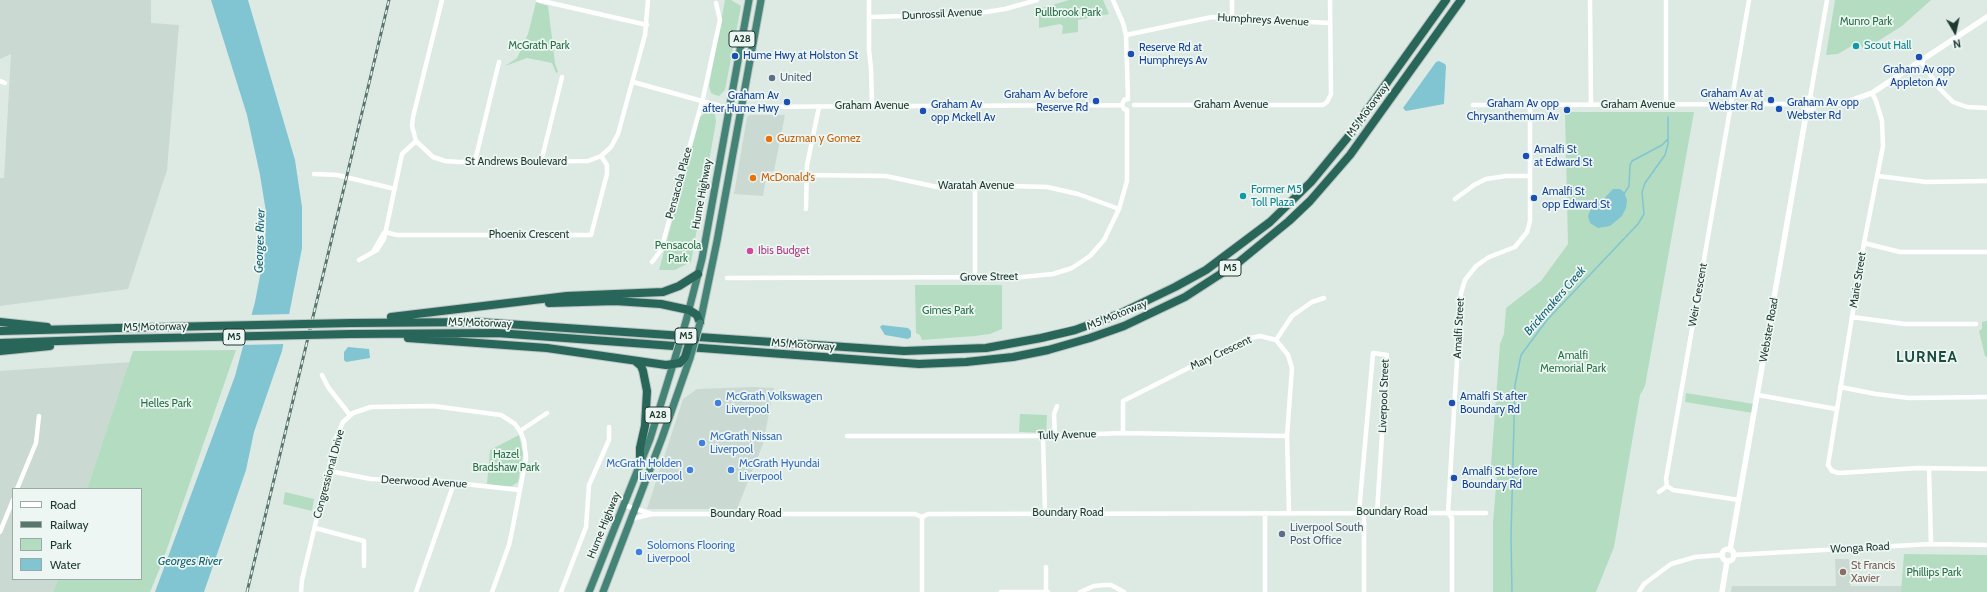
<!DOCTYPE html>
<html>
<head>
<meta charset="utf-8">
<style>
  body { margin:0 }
  #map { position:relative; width:1987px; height:592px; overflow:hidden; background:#ddeae4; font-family:Cabin,sans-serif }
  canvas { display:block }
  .legend { position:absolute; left:12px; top:488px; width:130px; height:92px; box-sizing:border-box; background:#edf6f2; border:1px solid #9aaaa5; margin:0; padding:5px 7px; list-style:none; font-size:12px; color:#1e3932 }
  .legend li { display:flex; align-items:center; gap:8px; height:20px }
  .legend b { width:20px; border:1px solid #9aaaa5 }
  .north { position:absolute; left:1935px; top:12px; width:40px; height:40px; -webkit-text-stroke:3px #edf6f2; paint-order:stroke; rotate:171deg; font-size:11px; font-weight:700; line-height:16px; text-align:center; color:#1e3932 }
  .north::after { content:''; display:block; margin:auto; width:14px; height:18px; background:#1e3932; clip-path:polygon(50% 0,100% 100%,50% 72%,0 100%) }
</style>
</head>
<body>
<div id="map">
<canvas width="1987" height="592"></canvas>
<ul class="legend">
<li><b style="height:5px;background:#fff"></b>Road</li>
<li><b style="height:5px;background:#58756e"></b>Railway</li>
<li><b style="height:11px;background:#b4dcc0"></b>Park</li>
<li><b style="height:11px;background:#82c5d2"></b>Water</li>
</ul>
<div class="north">N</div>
</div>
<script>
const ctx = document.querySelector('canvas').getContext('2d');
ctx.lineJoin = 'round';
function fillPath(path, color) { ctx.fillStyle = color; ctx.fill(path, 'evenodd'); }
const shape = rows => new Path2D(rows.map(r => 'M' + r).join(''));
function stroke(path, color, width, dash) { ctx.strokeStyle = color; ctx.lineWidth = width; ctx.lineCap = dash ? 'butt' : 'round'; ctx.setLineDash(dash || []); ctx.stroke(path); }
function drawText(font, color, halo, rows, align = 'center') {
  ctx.font = font + ' Cabin,sans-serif'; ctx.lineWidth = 3.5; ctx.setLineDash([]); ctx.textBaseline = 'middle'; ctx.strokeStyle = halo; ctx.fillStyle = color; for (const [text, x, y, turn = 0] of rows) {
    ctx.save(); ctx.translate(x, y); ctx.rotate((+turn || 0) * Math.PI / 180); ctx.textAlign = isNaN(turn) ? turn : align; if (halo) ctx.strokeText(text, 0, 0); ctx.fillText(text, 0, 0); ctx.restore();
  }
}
const built = shape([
  [0,0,151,0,151,23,179,25,167,170,128,289,0,306,0,178,4,178,11,54,0,59],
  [750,115,785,115,774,171,767,172,763,196,734,194,747,117],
  [130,362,87,489,13,489,13,579,58,579,53,592,0,592,0,371],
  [752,387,774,388,763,444,737,509,647,509,683,399,697,389],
  [1835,559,1849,559,1851,586,1902,586,1901,592,1731,592,1732,586,1836,586]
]);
const green = shape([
  [725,0,731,0,741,6,725,90,719,96,715,95,711,93,709,86],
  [1069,0,1103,0,1109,14,1078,20,1078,32,1062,34,1063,26,1060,24,1039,28,1039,9],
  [1835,0,1931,0,1902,26,1864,50,1858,42,1838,54,1826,55],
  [536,2,548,6,555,63,558,72,556,73,552,63,527,58,505,66,517,58,528,34],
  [706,112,715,114,716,122,691,262,675,270,659,270,700,117],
  [1565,112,1694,112,1645,386,1640,395,1614,547,1596,592,1493,592,1493,523,1497,474,1491,465,1500,344,1504,334,1506,308,1541,281,1568,244],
  [915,285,1002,285,1002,329,990,334,975,336,922,340,920,335,916,333],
  [1987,321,1987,357,1985,356,1979,331,1982,329,1982,322],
  [236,350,162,563,150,592,53,592,58,579,141,579,141,489,87,489,133,351],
  [1686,393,1754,404,1753,413,1685,402],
  [1020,414,1047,415,1046,433,1019,432],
  [519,435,523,454,518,482,512,486,506,486,487,484,490,450],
  [285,492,314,499,312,511,283,504],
  [1904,554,1987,555,1987,592,1901,592]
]);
const water = shape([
  [211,0,248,0,295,160,302,207,302,248,282,351,254,432,246,470,204,592,155,592,235,376,255,302,265,250,266,212,260,175,247,115],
  [1439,61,1445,64,1446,66,1444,104,1406,111,1403,108,1436,62],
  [1613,189,1620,189,1624,192,1627,200,1626,208,1622,216,1610,226,1598,228,1590,223,1588,216,1590,211,1596,202,1603,200],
  [882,325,908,328,911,331,911,337,908,339,885,335,880,327],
  [348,347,369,349,370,358,346,362,344,360,344,352]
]);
const pier = shape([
  [291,314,285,344,241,345,250,315]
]);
const stream = shape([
  [1624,194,1629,186,1630,165,1632,161,1662,145,1668,139],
  [1512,592,1511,537,1515,385,1521,355,1547,320,1638,224,1644,214,1642,192,1645,183,1665,155,1668,144,1668,117]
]);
const minor = shape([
  [442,0,413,117,412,126,416,141,433,157,445,161,459,162,588,161,601,156,611,147,618,134,645,35,648,0],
  [538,0,647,25],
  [869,0,869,50,871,69,872,106],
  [1113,0,1123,23,1126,35,1128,99],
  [1232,0,1232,18],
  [1590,0,1591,105],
  [870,17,973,14,1005,9,1037,0],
  [1126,35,1212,17,1330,23],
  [1921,61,1939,88,1953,102,1967,107,1987,108],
  [0,81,5,83],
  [633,82,720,106,729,107,1122,105],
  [1872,93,1876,101,1882,121,1883,146,1864,243,1828,465,1832,471,1839,473,1918,468,1987,469],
  [1810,98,1827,0],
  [1134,105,1323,105,1327,102,1331,94,1330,0],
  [1473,105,1803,104],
  [1666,105,1666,0],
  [1127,110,1124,109,1122,105,1124,100,1128,99],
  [475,161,499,62],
  [541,162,562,77],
  [314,174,337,175,395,189],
  [806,175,886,176,937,187,1009,186,1047,187,1078,194,1119,209],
  [1878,176,1926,182,1987,181],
  [975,187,975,278],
  [1455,199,1474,185,1486,179,1506,176,1530,176],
  [806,209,807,165,819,107],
  [385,232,397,235,591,235,607,174,607,165,601,156],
  [1864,243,1900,252,1987,252],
  [373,252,384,233],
  [359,260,377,250,384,239,402,154,416,141],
  [652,262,661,250,703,98,720,20,716,3],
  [727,278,1022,277,1053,274,1072,268,1090,256,1104,240,1119,209,1127,181,1127,110],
  [1852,317,1905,324,1976,324],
  [1276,340,1292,316,1312,302,1324,298],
  [322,375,328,387,350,415],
  [1840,387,1876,394,1909,398,1987,397],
  [1758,395,1836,409],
  [520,431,547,413],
  [1123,433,1123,401,1246,339,1260,336,1276,340,1288,355,1292,368,1287,436,1289,513],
  [847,436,1043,436,1123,433,1287,436],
  [1043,436,1045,513],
  [1055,436,1054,414,1057,406],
  [1929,468,1931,544],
  [329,471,371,479,438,481,519,490],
  [17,489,36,443,39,416],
  [1659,492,1667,486],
  [1739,500,1673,490,1667,486,1666,479,1749,0],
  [624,505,652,514],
  [1359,512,1373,353,1387,355,1377,513],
  [1265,513,1265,592],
  [1364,513,1364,592],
  [1448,513,1461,293,1465,280,1476,266,1489,257,1515,247,1527,232,1530,221,1530,104],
  [1448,513,1452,518,1452,592],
  [922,517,922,592],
  [631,519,652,514,915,514,922,517,928,514,1486,513],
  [315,528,364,541,364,566],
  [0,532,13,500],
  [1733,555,1931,544,1987,545],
  [1046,591,1046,567],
  [301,592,302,580,336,438,343,422,353,413,371,407,433,406,501,415,515,424,521,433,524,441,526,458,513,526,509,545,492,592],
  [416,592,454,483],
  [561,592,586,527,589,485,609,440,609,427],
  [1001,592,1048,592],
  [1080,592,1094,586,1104,585,1111,585,1124,592],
  [1639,592,1644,584,1671,564,1695,557,1722,555]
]);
const tertiary = shape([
  '1803 104a6 6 0 1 1 12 0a6 6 0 1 1-12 0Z',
  [1815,104,1844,103,1872,93,1987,17],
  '1722 555a6 6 0 1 1 12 0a6 6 0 1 1-12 0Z',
  [1730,550,1807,109],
  [1722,592,1727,561]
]);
const trunk = shape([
  [686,321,702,259,749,0],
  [700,323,717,241,761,0],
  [589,592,650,439,676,355],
  [603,592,662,438,690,358]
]);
const motorway = shape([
  [549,303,615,301,661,304,689,310,697,315,700,323],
  [391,317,567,296,663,292,679,286,698,274],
  [0,322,47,327],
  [351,323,478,322,904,351,986,348,1041,338,1075,330,1119,314,1175,287,1206,270,1270,222,1311,182,1348,137,1446,0],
  [0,331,118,328],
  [351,334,497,333,919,364,966,362,1013,357,1048,350,1090,338,1124,326,1185,297,1239,262,1289,221,1310,201,1350,155,1461,0],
  [408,338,547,348,666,365,680,363,685,357],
  [0,343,117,339],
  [0,351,50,346],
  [635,361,641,366,643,371,647,391,645,426,640,448,640,464]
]);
const rail = shape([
  [247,592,389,0]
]);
const trunkBridge = shape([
  [676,355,686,321],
  [690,358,700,323]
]);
const motorwayBridge = shape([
  [118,328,351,323],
  [117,339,351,334],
  [685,357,689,344,695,339]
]);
const markers = [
  [1856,46,4,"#0f9aa8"],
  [1131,54,4,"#1a4fb4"],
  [735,56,4,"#1a4fb4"],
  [1919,57,4,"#1a4fb4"],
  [772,78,4,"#5c6f8a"],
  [1771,100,4,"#1a4fb4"],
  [1096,101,4,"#1a4fb4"],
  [787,102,4,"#1a4fb4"],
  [1779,109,4,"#1a4fb4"],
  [1567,110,4,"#1a4fb4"],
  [923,111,4,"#1a4fb4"],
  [769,139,4,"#e8710a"],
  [1526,156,4,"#1a4fb4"],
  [753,178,4,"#e8710a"],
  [1243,196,4,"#0f9aa8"],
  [1534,198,4,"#1a4fb4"],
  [750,251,4,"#d1479c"],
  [718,403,4,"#3f7fe0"],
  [1452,403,4,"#1a4fb4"],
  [702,443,4,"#3f7fe0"],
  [690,470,4,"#3f7fe0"],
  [731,470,4,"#3f7fe0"],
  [1454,478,4,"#1a4fb4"],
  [1282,534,4,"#5c6f8a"],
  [639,552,4,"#3f7fe0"],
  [1843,572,4,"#8d6e63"]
];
const shields = [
  [742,39,26],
  [1230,268,22],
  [686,336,22],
  [234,337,22],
  [658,415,26]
];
const shieldNames = [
  ["A28",742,39],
  ["M5",1230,268],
  ["M5",686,336],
  ["M5",234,337],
  ["A28",658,415]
];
const parkNames = [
  ["Pullbrook Park",1068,13],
  ["Munro Park",1866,22],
  ["McGrath Park",539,46],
  ["Pensacola",678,246],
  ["Park",678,259],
  ["Gimes Park",948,311],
  ["Amalfi",1573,356],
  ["Memorial Park",1573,369],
  ["Helles Park",166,404],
  ["Hazel",506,455],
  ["Bradshaw Park",506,468],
  ["Phillips Park",1934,573]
];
const streetNames = [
  ["Dunrossil Avenue",942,14,-3],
  ["Humphreys Avenue",1263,20,3],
  ["Graham Avenue",1231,105],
  ["Graham Avenue",1638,105],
  ["Graham Avenue",872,106],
  ["M5 Motorway",1368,110,-54],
  ["St Andrews Boulevard",516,162],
  ["Pensacola Place",679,183,-75],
  ["Waratah Avenue",976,186],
  ["Hume Highway",702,194,-80],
  ["Phoenix Crescent",529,235],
  ["Grove Street",989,277,-1],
  ["Marie Street",1858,280,-81],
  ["Weir Crescent",1698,295,-80],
  ["M5 Motorway",1117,315,-22],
  ["M5 Motorway",480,323,2],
  ["M5 Motorway",155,327,-1],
  ["Amalfi Street",1459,328,-87],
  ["Webster Road",1769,330,-80],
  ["M5 Motorway",803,345,4],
  ["Mary Crescent",1221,353,-25],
  ["Liverpool Street",1384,396,-88],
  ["Tully Avenue",1067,435,-2],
  ["Congressional Drive",329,474,-75],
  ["Deerwood Avenue",424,482,3],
  ["Boundary Road",1392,512],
  ["Boundary Road",1068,513],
  ["Boundary Road",746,514],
  ["Hume Highway",604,525,-68],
  ["Wonga Road",1860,548,-3]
];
const cultureNames = [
  ["Scout Hall",1864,46],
  ["Former M5",1251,190],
  ["Toll Plaza",1251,203]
];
const transitNames = [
  ["Reserve Rd at",1139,48],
  ["Humphreys Av",1139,61],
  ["Hume Hwy at Holston St",743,56],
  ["Graham Av opp",1919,70,"center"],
  ["Appleton Av",1919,83,"center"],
  ["Graham Av at",1763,94,"right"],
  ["Webster Rd",1763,107,"right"],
  ["Graham Av before",1088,95,"right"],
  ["Reserve Rd",1088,108,"right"],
  ["Graham Av",779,96,"right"],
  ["after Hume Hwy",779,109,"right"],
  ["Graham Av opp",1787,103],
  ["Webster Rd",1787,116],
  ["Graham Av opp",1559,104,"right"],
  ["Chrysanthemum Av",1559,117,"right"],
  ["Graham Av",931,105],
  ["opp Mckell Av",931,118],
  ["Amalfi St",1534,150],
  ["at Edward St",1534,163],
  ["Amalfi St",1542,192],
  ["opp Edward St",1542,205],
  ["Amalfi St after",1460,397],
  ["Boundary Rd",1460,410],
  ["Amalfi St before",1462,472],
  ["Boundary Rd",1462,485]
];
const serviceNames = [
  ["United",780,78],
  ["Liverpool South",1290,528],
  ["Post Office",1290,541]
];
const foodNames = [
  ["Guzman y Gomez",777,139],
  ["McDonald's",761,178]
];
const hotelNames = [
  ["Ibis Budget",758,251]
];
const shopNames = [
  ["McGrath Volkswagen",726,397],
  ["Liverpool",726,410],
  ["McGrath Nissan",710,437],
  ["Liverpool",710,450],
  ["McGrath Holden",682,464,"right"],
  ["Liverpool",682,477,"right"],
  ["McGrath Hyundai",739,464],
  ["Liverpool",739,477],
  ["Solomons Flooring",647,546],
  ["Liverpool",647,559]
];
const educationNames = [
  ["St Francis",1851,566],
  ["Xavier",1851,579]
];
const waterNames = [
  ["Georges River",260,241,-88],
  ["Brickmakers Creek",1555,301,-49],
  ["Georges River",190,561]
];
const districtNames = [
  ["LURNEA",1927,358]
];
fillPath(built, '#cbd9d3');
fillPath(green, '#b4dcc0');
fillPath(water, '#82c5d2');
fillPath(pier, '#ddeae4');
stroke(stream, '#82c5d2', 1.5);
stroke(trunk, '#bcc4c2', 9);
stroke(motorway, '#bcc4c2', 10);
stroke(minor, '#fff', 4.5);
stroke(tertiary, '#fff', 5.5);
stroke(trunk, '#448476', 7);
stroke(motorway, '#29665a', 8);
stroke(rail, '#58756e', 3);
stroke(rail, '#edf6f2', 1.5, [4.5]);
stroke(trunkBridge, '#bcc4c2', 9, []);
stroke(motorwayBridge, '#bcc4c2', 10, []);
stroke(trunkBridge, '#448476', 7);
stroke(motorwayBridge, '#29665a', 8);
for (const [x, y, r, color] of markers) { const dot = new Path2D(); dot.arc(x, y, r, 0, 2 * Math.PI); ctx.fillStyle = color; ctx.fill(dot); stroke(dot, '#edf6f2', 1.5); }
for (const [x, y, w] of shields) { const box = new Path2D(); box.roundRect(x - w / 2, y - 8, w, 16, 3); ctx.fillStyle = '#edf6f2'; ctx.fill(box); stroke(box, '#1e3932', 1); }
drawText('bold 10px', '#1e3932', null, shieldNames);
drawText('11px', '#277145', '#edf6f2', parkNames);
drawText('11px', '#1e3932', '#edf6f2', streetNames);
drawText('11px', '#0d838f', '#edf6f2', cultureNames, 'left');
drawText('11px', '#164399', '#edf6f2', transitNames, 'left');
drawText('11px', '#4e5e75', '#edf6f2', serviceNames, 'left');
drawText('11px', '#c56008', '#edf6f2', foodNames, 'left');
drawText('11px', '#b23c85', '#edf6f2', hotelNames, 'left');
drawText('11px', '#366cbe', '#edf6f2', shopNames, 'left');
drawText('11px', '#785e54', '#edf6f2', educationNames, 'left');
drawText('italic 12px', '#176676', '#edf6f2', waterNames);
ctx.letterSpacing = '1px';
drawText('bold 15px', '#1a4c40', '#edf6f2', districtNames);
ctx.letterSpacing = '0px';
</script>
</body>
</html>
